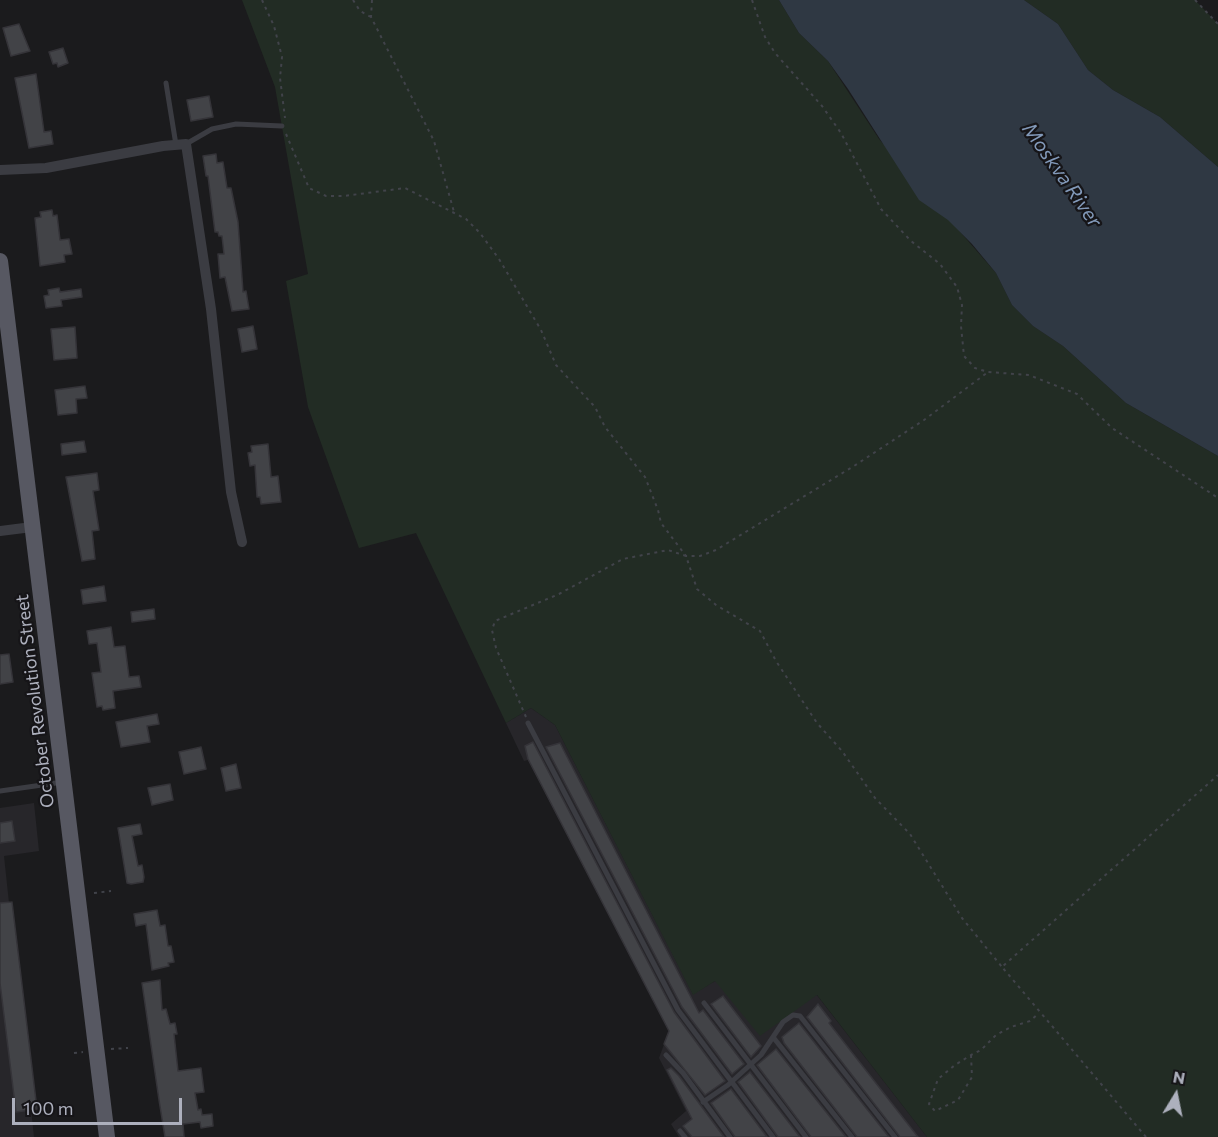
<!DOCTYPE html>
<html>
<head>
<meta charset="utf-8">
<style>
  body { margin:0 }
  #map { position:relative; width:1218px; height:1137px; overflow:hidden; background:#1b1b1d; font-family:Commissioner,sans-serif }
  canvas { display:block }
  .north { position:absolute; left:1146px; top:1065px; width:60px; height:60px; -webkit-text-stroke:4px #161518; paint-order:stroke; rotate:10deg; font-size:16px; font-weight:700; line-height:24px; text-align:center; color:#adb0bd }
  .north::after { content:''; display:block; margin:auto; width:21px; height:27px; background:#adb0bd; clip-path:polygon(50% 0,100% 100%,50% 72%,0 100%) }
  .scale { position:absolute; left:12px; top:1098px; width:170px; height:27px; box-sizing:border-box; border:3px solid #adb0bd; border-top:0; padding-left:8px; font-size:18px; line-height:21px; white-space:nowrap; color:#adb0bd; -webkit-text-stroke:4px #161518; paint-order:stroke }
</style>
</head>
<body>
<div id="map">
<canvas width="1218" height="1137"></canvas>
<div class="north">N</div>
<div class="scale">100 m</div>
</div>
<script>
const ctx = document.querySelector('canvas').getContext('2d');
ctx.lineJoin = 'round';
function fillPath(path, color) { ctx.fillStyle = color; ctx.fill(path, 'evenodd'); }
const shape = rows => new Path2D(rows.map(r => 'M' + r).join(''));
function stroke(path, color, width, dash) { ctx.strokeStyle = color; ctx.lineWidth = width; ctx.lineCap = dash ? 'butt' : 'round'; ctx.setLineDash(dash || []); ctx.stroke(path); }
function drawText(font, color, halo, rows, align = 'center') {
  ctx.font = font + ' Commissioner,sans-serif'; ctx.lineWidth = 4.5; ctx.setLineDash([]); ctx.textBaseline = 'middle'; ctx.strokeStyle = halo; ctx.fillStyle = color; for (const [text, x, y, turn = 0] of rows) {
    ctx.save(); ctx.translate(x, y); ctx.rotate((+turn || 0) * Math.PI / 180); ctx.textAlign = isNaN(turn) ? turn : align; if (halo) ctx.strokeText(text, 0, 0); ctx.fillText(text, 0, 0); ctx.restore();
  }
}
const built = shape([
  [531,708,555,725,693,994,715,981,816,994,927,1137,679,1137,671,1124,686,1111,659,1058,669,1031,528,760,524,761,506,723],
  [34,803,39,851,4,856,34,1137,0,1137,0,808]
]);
const green = shape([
  [242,0,779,0,799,33,828,61,879,139,996,273,1012,305,1033,326,1063,346,1126,403,1218,456,1218,1137,927,1137,817,995,760,1036,715,981,693,995,555,725,531,708,506,723,416,533,359,548,308,407,286,281,308,274,275,87],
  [1024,0,1195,0,1218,24,1218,167,1160,117,1113,90,1088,70,1058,24]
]);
const water = shape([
  [779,0,1024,0,1058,24,1088,70,1113,90,1160,117,1218,167,1218,456,1126,403,1063,346,1033,326,1012,305,996,273,972,244,948,220,919,200,848,89,828,61,799,33]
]);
const building = shape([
  [19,24,30,51,11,56,3,28,19,24],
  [63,48,68,63,58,67,57,63,53,64,49,52,63,48],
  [36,74,44,132,51,131,53,144,29,148,15,78,36,74],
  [209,96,213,117,191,121,187,100,209,96],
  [216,154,217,163,223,162,227,188,231,188,238,222,243,292,246,291,249,309,232,311,225,277,220,278,218,254,224,254,222,236,219,236,218,232,215,232,208,176,206,176,203,156,216,154],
  [52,210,53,216,57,215,60,240,69,239,72,254,64,255,65,262,40,266,35,218,41,217,40,212,52,210],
  [59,288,60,292,81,289,82,297,61,300,62,306,46,308,44,296,49,295,48,290,59,288],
  [253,326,257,349,242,352,238,329,253,326],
  [75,327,77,358,54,360,51,329,75,327],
  [85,386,87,398,76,399,77,413,58,415,55,390,85,386],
  [84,441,86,452,62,455,61,444,84,441],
  [268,444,271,477,278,476,281,502,261,504,260,497,257,497,255,465,250,466,248,453,252,452,251,446,268,444],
  [97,473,99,490,93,491,99,530,92,531,95,559,82,561,66,477,97,473],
  [104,586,106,601,83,604,81,590,104,586],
  [154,609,155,619,132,622,131,612,154,609],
  [111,627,114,647,125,646,129,677,139,676,141,687,113,691,115,708,103,710,102,706,97,707,92,673,101,672,97,643,89,644,87,631,111,627],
  [9,654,13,682,0,684,0,655,9,654],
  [157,714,159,724,147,726,150,742,121,747,116,722,157,714],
  [533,742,674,1012,725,1081,705,1095,664,1044,669,1031,528,759,525,746,533,742],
  [560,743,699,1013,703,1010,744,1064,732,1074,682,1007,546,747,560,743],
  [201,747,206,769,184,774,179,752,201,747],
  [236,764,241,788,226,791,221,768,236,764],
  [170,784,173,800,152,805,148,788,170,784],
  [12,821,15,841,0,843,0,823,12,821],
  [140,824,142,834,132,836,138,866,142,865,144,877,143,882,131,884,127,883,118,828,140,824],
  [12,902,37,1109,16,1112,0,983,0,903,12,902],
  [157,910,160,926,165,925,168,946,171,946,174,962,168,963,169,966,152,970,146,924,136,926,134,914,157,910],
  [160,980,162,1010,166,1009,170,1024,175,1023,177,1034,174,1034,178,1071,201,1068,204,1092,195,1093,198,1110,201,1109,202,1115,212,1114,213,1126,201,1128,200,1122,183,1124,184,1137,165,1137,159,1100,142,983,160,980],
  [723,996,761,1046,751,1057,711,1004,723,996],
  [818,1004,831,1021,829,1023,918,1137,900,1137,807,1017,818,1004],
  [799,1023,889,1137,857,1137,784,1043,782,1037,799,1023],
  [776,1049,846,1137,811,1137,757,1065,776,1049],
  [671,1068,679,1076,724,1137,692,1137,683,1126,692,1119,667,1070,671,1068],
  [750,1072,800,1137,778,1137,738,1082,750,1072],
  [731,1089,767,1137,735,1137,711,1103,731,1089]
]);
const path = shape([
  [262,0,274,26,282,57,280,78,285,118],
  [353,0,360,11,371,17],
  [372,0,371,17,434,141,454,212],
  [752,0,765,37,775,53,822,106,841,133,881,209,911,241,940,264,957,287,962,305,961,326,964,356,975,368,988,372,1029,375,1077,394,1112,428,1218,498],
  [1195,0,1218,24],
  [286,134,309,188,326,196,344,196,405,188,466,219,480,233,499,259,541,330,556,365,595,407,605,427,645,477,658,510,661,523,686,556,700,556,716,550,854,466,924,420,988,372],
  [526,717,496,648,492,630,495,621,559,594,623,559,668,550,686,556,697,589,716,605,760,631,776,661,817,723,842,751,875,798,910,834,962,918,1002,967],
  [94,893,111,891],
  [111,1049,128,1048],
  [74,1053,83,1052],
  [971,1055,972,1077,958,1100,935,1111,929,1104,938,1079,955,1065,971,1055,981,1050,996,1035,1011,1027,1030,1021,1039,1013],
  [1146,1137,1002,967,1218,775]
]);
const service = shape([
  [166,83,176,145],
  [186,144,212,129,236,124,282,126],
  [528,723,678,1010,773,1137],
  [0,791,63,782],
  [704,1003,806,1137],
  [773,1037,852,1137],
  [666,1055,683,1073,730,1137],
  [703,1102,728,1085,761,1055,783,1022,793,1015,800,1016,895,1137],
  [680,1131,685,1137]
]);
const minor = shape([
  [0,170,46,168,163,146,186,144,211,309,231,492,242,542],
  [0,531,32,527]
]);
const primary = shape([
  [0,261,107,1137]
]);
const streetNames = [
  ["October Revolution Street",35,701,-97]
];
const waterNames = [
  ["Moskva River",1062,175,55]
];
fillPath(built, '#27262a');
fillPath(green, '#222c24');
fillPath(water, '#2f3843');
fillPath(building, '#424347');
stroke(building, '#353439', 1.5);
stroke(path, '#41434a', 2, [3, 4.5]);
stroke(service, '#3b3c42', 5);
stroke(minor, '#3b3c42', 10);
stroke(primary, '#575862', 16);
drawText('18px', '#adb0bd', '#161518', streetNames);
drawText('italic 20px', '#8299b9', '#161518', waterNames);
</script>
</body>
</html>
